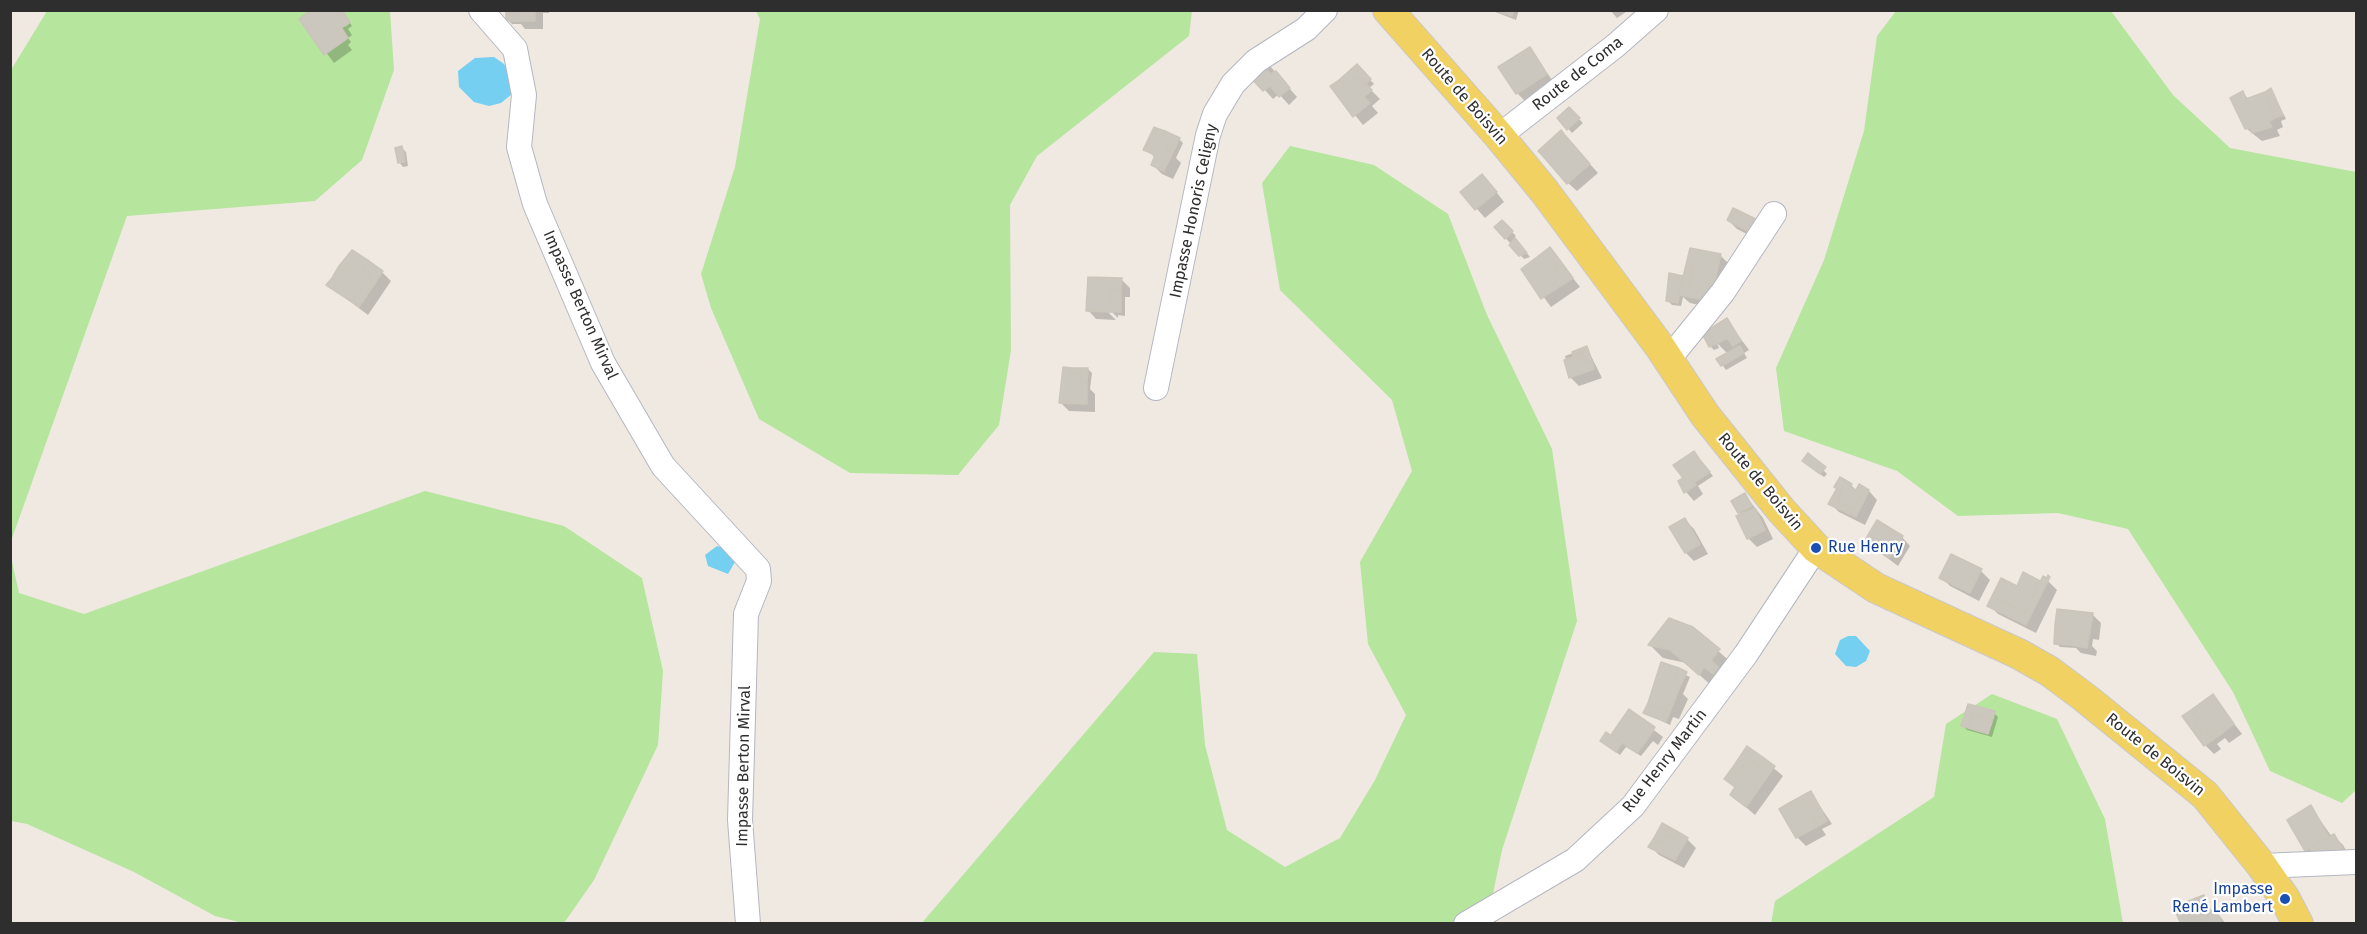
<!DOCTYPE html>
<html>
<head>
<meta charset="utf-8">
<style>
  body { margin:0 }
  #map { position:relative; width:2367px; height:934px; overflow:hidden; background:#efe9e1; font-family:"Fira Sans",sans-serif }
  canvas { display:block }
  .frame { position:absolute; inset:0; border:12px solid #2e2e2e; pointer-events:none }
</style>
</head>
<body>
<div id="map">
<canvas width="2367" height="934"></canvas>
<div class="frame"></div>
</div>
<script>
const ctx = document.querySelector('canvas').getContext('2d');
ctx.lineJoin = 'round';
function fillPath(path, color) { ctx.fillStyle = color; ctx.fill(path, 'evenodd'); }
const shape = rows => new Path2D(rows.map(r => 'M' + r).join(''));
function stroke(path, color, width, dash) { ctx.strokeStyle = color; ctx.lineWidth = width; ctx.lineCap = dash ? 'butt' : 'round'; ctx.setLineDash(dash || []); ctx.stroke(path); }
function drawText(font, color, halo, rows, align = 'center') {
  ctx.font = font + ' "Fira Sans",sans-serif'; ctx.lineWidth = 4.5; ctx.setLineDash([]); ctx.textBaseline = 'middle'; ctx.strokeStyle = halo; ctx.fillStyle = color; for (const [text, x, y, turn = 0] of rows) {
    ctx.save(); ctx.translate(x, y); ctx.rotate((+turn || 0) * Math.PI / 180); ctx.textAlign = isNaN(turn) ? turn : align; if (halo) ctx.strokeText(text, 0, 0); ctx.fillText(text, 0, 0); ctx.restore();
  }
}
const green = shape([
  [47,11,390,11,394,70,362,160,315,201,127,216,11,541,11,70],
  [756,11,1192,11,1189,36,1037,156,1010,205,1011,350,999,425,958,475,850,473,759,419,711,308,701,274,735,167,760,19],
  [1896,11,2111,11,2173,95,2230,148,2356,172,2356,790,2342,803,2270,771,2233,692,2128,529,2058,513,1958,516,1897,471,1784,431,1776,368,1824,260,1864,131,1877,36],
  [1290,146,1374,165,1448,214,1487,315,1552,449,1577,621,1502,850,1487,923,921,924,1154,652,1197,654,1205,745,1227,830,1285,867,1340,838,1375,780,1406,715,1368,644,1360,562,1412,471,1392,400,1280,290,1262,183],
  [425,491,564,526,642,578,663,671,658,745,594,880,564,923,243,923,215,916,134,872,27,824,11,821,11,557,19,593,84,614],
  [1992,694,2057,719,2105,819,2123,923,1771,924,1775,901,1934,797,1946,724]
]);
const water = shape([
  [494,57,504,64,511,76,512,94,501,103,489,106,474,102,459,87,458,71,475,58],
  [717,546,731,550,735,562,728,574,708,566,705,555],
  [1848,636,1856,636,1870,651,1866,661,1856,667,1846,666,1835,654,1840,640]
]);
const shadow = shape([
  [507,10,549,10,549,13,543,13,543,29,525,29,521,24,512,24,508,20],
  [1490,10,1519,10,1516,20],
  [1610,10,1629,10,1617,18],
  [301,19,345,23,345,27,350,23,352,26,348,29,352,35,348,38,351,42,348,45,352,50,334,63],
  [1530,49,1555,84,1526,102,1517,93],
  [1270,66,1297,97,1289,105,1279,94,1273,99,1255,79],
  [1357,66,1374,84,1369,88,1380,99,1372,106,1378,113,1363,125,1332,87],
  [2271,90,2286,119,2281,121,2283,127,2277,130,2280,136,2262,141,2247,129,2242,93,2249,99],
  [1569,109,1583,123,1572,133,1559,118],
  [1179,139,1183,143,1176,158,1181,163,1173,179,1162,174,1153,165,1155,158,1148,150],
  [1573,145,1598,173,1577,191,1568,183],
  [402,148,406,152,408,166,403,167,399,162],
  [1491,185,1504,202,1485,218,1462,192],
  [1728,220,1759,222,1763,242,1737,229],
  [1502,222,1516,236,1514,238,1530,257,1524,259,1496,227],
  [1550,249,1580,287,1551,307,1523,269],
  [1720,255,1729,264,1719,309,1690,303,1683,297,1681,306,1672,305,1668,301,1670,275,1684,278],
  [382,272,391,281,368,315,328,285],
  [1121,279,1130,288,1130,297,1125,297,1125,316,1118,315,1118,318,1105,305,1103,307,1116,320,1096,319,1088,310],
  [1727,320,1749,350,1744,353,1747,358,1726,370,1719,360,1728,354,1717,343,1719,348,1714,350,1710,346],
  [1587,348,1602,378,1579,386,1570,377,1565,356],
  [1088,369,1092,373,1090,389,1095,394,1095,412,1069,411,1060,402,1062,376],
  [1694,453,1713,476,1698,486,1703,494,1694,501,1686,492,1685,478],
  [1809,455,1827,474,1824,477,1808,465],
  [1851,485,1857,491,1860,486,1869,491,1877,500,1865,525,1839,512,1830,503],
  [1745,495,1763,518,1773,539,1757,547,1748,538,1739,512],
  [1685,520,1694,529,1708,554,1694,561,1685,552],
  [1902,537,1910,546,1898,566,1866,542],
  [1981,571,1990,580,1979,601,1950,586,1941,577],
  [2024,574,2041,583,2048,581,2057,590,2036,633,1998,614,1989,605,2018,588],
  [2092,614,2101,623,2099,640,2093,639,2092,646,2097,651,2096,656,2081,653,2076,648,2060,647,2056,643],
  [1692,628,1733,664,1713,687,1686,663,1663,658,1650,645],
  [1662,664,1690,677,1683,694,1688,699,1679,719,1673,717,1670,725,1645,713],
  [2213,696,2242,734,2229,743,2225,738,2217,744,2221,749,2214,754,2205,745],
  [1629,711,1663,737,1658,745,1653,741,1641,756,1626,747,1620,755,1606,745],
  [1994,713,1998,717,1992,737,1967,730,1963,726],
  [1764,760,1783,776,1755,815,1741,803,1736,789,1726,779],
  [1811,793,1832,824,1822,829,1826,835,1806,846,1797,837],
  [2311,807,2332,837,2334,836,2343,845,2350,858,2315,859,2306,850],
  [1687,839,1696,848,1684,868,1659,855,1650,846],
  [2204,897,2211,909,2206,910,2209,913,2215,910,2226,924,2182,924]
]);
const building = shape([
  [311,10,334,10,344,26,337,30,344,41,324,55,299,19,311,10],
  [334,10,342,10,350,22,344,26,334,10],
  [506,10,515,10,515,21,506,21,506,10],
  [515,10,535,10,535,21,515,21,515,10],
  [1493,10,1514,10,1512,16,1493,10],
  [341,27,348,38,344,41,337,30,341,27],
  [1530,47,1547,74,1516,94,1498,67,1530,47],
  [1357,64,1371,79,1365,85,1358,76,1345,86,1339,80,1357,64],
  [1265,68,1271,74,1276,71,1290,88,1279,97,1270,86,1263,91,1252,79,1265,68],
  [1358,76,1372,90,1364,97,1370,103,1353,117,1330,86,1339,80,1345,86,1358,76],
  [2271,88,2283,115,2275,118,2265,92,2271,88],
  [2243,91,2246,99,2265,92,2275,118,2269,121,2272,127,2252,133,2250,128,2245,129,2230,98,2243,91],
  [1569,107,1580,118,1567,130,1557,118,1569,107],
  [1154,127,1156,128,1146,151,1143,150,1154,127],
  [1156,128,1165,131,1162,139,1169,142,1166,150,1173,153,1164,171,1151,165,1155,155,1146,151,1156,128],
  [1561,130,1564,134,1541,154,1538,151,1561,130],
  [1165,131,1180,138,1173,153,1166,150,1169,142,1162,139,1165,131],
  [1564,134,1590,164,1567,184,1541,154,1564,134],
  [402,146,405,162,398,163,395,148,402,146],
  [1482,174,1497,192,1475,210,1460,192,1482,174],
  [1733,208,1760,221,1753,234,1727,220,1733,208],
  [1502,220,1513,231,1505,239,1494,227,1502,220],
  [1515,238,1527,253,1519,256,1509,245,1515,238],
  [1550,247,1573,278,1565,283,1550,259,1538,267,1533,260,1550,247],
  [1690,248,1721,254,1710,301,1679,295,1681,285,1689,286,1693,266,1686,265,1690,248],
  [352,250,369,261,363,269,371,274,352,302,326,285,332,278,338,283,346,271,339,266,352,250],
  [1550,259,1565,283,1541,299,1521,269,1533,260,1538,267,1550,259],
  [369,261,383,271,359,307,352,302,371,274,363,269,369,261],
  [1686,265,1693,266,1689,286,1681,285,1686,265],
  [339,266,346,271,338,283,332,278,339,266],
  [1669,273,1683,276,1678,303,1666,301,1669,273],
  [1088,277,1122,278,1121,289,1110,289,1110,312,1086,311,1088,277],
  [1110,289,1121,289,1121,312,1110,312,1110,289],
  [1727,318,1741,341,1733,346,1727,338,1716,344,1713,337,1706,341,1702,334,1727,318],
  [1713,337,1716,344,1709,347,1706,341,1713,337],
  [1587,346,1588,349,1573,356,1572,352,1587,346],
  [1740,346,1744,353,1727,363,1723,355,1740,346],
  [1588,349,1592,361,1585,362,1583,354,1574,358,1588,349],
  [1583,354,1585,362,1592,361,1594,369,1569,378,1564,360,1583,354],
  [1723,355,1727,363,1721,366,1716,359,1723,355],
  [1063,367,1072,368,1071,373,1081,374,1081,382,1087,383,1087,404,1059,403,1063,367],
  [1072,368,1088,368,1087,383,1081,382,1081,374,1071,373,1072,368],
  [1694,451,1700,460,1691,465,1695,470,1689,475,1696,485,1684,493,1678,481,1683,478,1673,465,1694,451],
  [1808,453,1826,467,1820,474,1802,461,1808,453],
  [1700,460,1710,472,1694,482,1689,475,1695,470,1691,465,1700,460],
  [1840,477,1852,484,1850,487,1856,490,1859,484,1869,490,1867,495,1862,492,1854,509,1838,501,1842,491,1834,487,1840,477],
  [1837,488,1842,491,1838,501,1854,509,1862,492,1867,495,1856,517,1828,504,1837,488],
  [1745,493,1752,506,1738,513,1731,501,1745,493],
  [1755,508,1765,530,1747,539,1736,516,1755,508],
  [1685,518,1700,544,1685,553,1669,527,1685,518],
  [1877,520,1903,536,1889,558,1864,542,1877,520],
  [1951,554,1982,569,1970,593,1939,578,1951,554],
  [2023,572,2040,581,2025,612,1992,596,2001,578,2017,586,2023,572],
  [2048,575,2050,577,2026,625,1987,606,1992,596,2025,612,2043,576,2047,578,2048,575],
  [2057,609,2093,613,2090,632,2083,631,2081,639,2088,641,2087,648,2071,645,2071,637,2063,636,2063,626,2055,625,2057,609],
  [1669,618,1693,627,1720,649,1711,660,1718,667,1713,674,1704,667,1699,675,1670,650,1648,645,1669,618],
  [2055,625,2063,626,2063,636,2071,637,2071,645,2054,644,2055,625],
  [2083,631,2090,632,2088,641,2081,639,2083,631],
  [1661,662,1679,668,1672,686,1679,689,1670,712,1648,703,1661,662],
  [1679,668,1687,672,1679,689,1672,686,1679,668],
  [2213,694,2234,724,2220,735,2214,727,2207,732,2213,740,2204,746,2198,738,2202,734,2195,724,2199,720,2191,710,2213,694],
  [1648,703,1670,712,1666,722,1643,713,1648,703],
  [1968,704,1995,711,1993,719,1973,713,1968,728,1961,726,1968,704],
  [1629,709,1655,727,1649,737,1640,731,1628,747,1611,735,1629,709],
  [2191,710,2199,720,2195,724,2202,734,2198,738,2182,716,2191,710],
  [1973,713,1993,719,1988,734,1968,728,1973,713],
  [2214,727,2220,735,2213,740,2207,732,2214,727],
  [1640,731,1649,737,1637,753,1628,747,1640,731],
  [1606,732,1622,743,1616,752,1600,741,1606,732],
  [1747,746,1764,758,1759,766,1749,758,1739,771,1733,767,1747,746],
  [1749,758,1759,766,1764,758,1775,766,1746,807,1730,795,1735,787,1724,779,1733,767,1739,771,1749,758],
  [1811,791,1820,807,1815,810,1809,800,1792,810,1789,803,1811,791],
  [1809,800,1815,810,1820,807,1824,815,1814,819,1818,826,1796,838,1779,809,1789,803,1792,810,1809,800],
  [2311,805,2329,837,2305,851,2287,820,2311,805],
  [1824,815,1827,821,1818,826,1814,819,1824,815],
  [1662,823,1680,833,1675,840,1665,835,1662,842,1654,838,1662,823],
  [1680,833,1688,838,1675,860,1648,847,1654,838,1662,842,1665,835,1675,840,1680,833],
  [2334,834,2343,849,2315,859,2310,848,2334,834],
  [2204,895,2208,905,2200,907,2196,898,2204,895],
  [2196,898,2200,907,2204,906,2207,912,2215,909,2222,922,2181,924,2173,907,2196,898]
]);
const minor = shape([
  [481,10,515,49,524,95,519,147,535,204,603,363,663,466,758,569,759,581,746,614,740,820,748,924],
  [1499,136,1615,46,1656,10],
  [1668,360,1723,292,1774,214],
  [1156,388,1208,135,1215,114,1233,84,1256,61,1306,29,1325,10],
  [2262,866,2356,862],
  [1466,924,1575,860,1633,806,1746,654,1816,548]
]);
const major = shape([
  [1388,10,1499,136,1545,192,1660,347,1705,415,1781,510,1816,548,1876,588,2019,654,2049,671,2084,697,2205,795,2262,866,2285,899,2298,924]
]);
const markers = [
  [1816,548,6,"#1a4fb4"],
  [2285,899,6,"#1a4fb4"]
];
const streetNames = [
  ["Route de Coma",1578,74,-38],
  ["Route de Boisvin",1464,97,49],
  ["Impasse Honoris Celigny",1194,211,-78],
  ["Impasse Berton Mirval",580,305,66],
  ["Route de Boisvin",1760,482,50],
  ["Route de Boisvin",2155,755,39],
  ["Rue Henry Martin",1665,761,-52],
  ["Impasse Berton Mirval",744,766,-89]
];
const transitNames = [
  ["Rue Henry",1828,548],
  ["Impasse",2273,890,"right"],
  ["René Lambert",2273,908,"right"]
];
fillPath(green, '#b6e59e');
fillPath(water, '#75cff0');
fillPath(shadow, '#0003');
fillPath(building, '#cbc7bf');
stroke(building, '#cbc5ba', 1.5);
stroke(minor, '#b4b7c1', 26);
stroke(major, '#c9c9c9', 32);
stroke(minor, '#fff', 24);
stroke(major, '#f2d163', 30);
for (const [x, y, r, color] of markers) { const dot = new Path2D(); dot.arc(x, y, r, 0, 2 * Math.PI); ctx.fillStyle = color; ctx.fill(dot); stroke(dot, '#fff', 2); }
drawText('16px', '#2e2e2e', '#fff', streetNames);
drawText('16px', '#164399', '#fff', transitNames, 'left');
</script>
</body>
</html>
